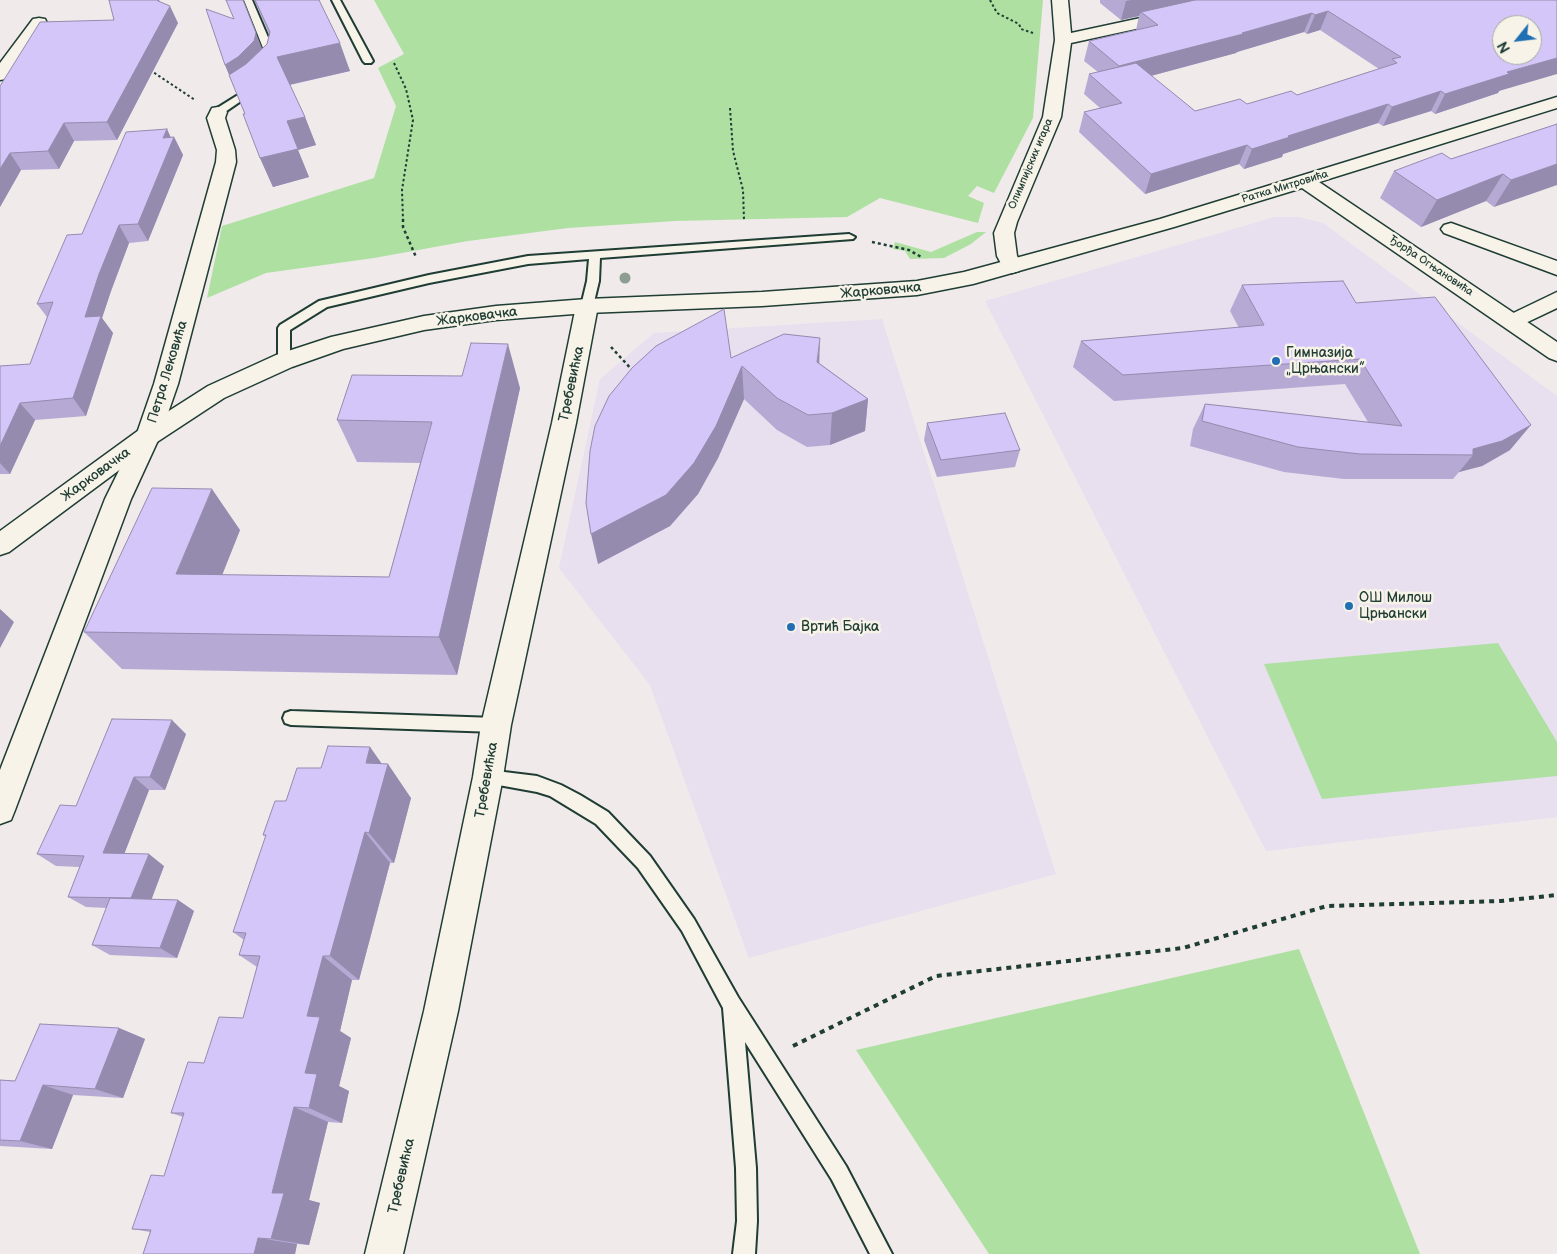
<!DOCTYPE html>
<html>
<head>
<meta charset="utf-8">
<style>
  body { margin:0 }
  #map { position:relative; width:1557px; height:1254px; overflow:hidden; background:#f0eaeb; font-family:"Balsamiq Sans",sans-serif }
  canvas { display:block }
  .north { position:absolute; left:1492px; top:15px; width:50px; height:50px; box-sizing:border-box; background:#f7f3e8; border:1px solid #a1aaa0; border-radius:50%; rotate:241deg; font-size:14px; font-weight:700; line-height:20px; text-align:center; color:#1f3d34 }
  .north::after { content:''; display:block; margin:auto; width:18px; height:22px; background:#1f6fb2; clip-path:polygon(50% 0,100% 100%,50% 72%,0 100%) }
</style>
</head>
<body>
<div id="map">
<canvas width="1557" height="1254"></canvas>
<div class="north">N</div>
</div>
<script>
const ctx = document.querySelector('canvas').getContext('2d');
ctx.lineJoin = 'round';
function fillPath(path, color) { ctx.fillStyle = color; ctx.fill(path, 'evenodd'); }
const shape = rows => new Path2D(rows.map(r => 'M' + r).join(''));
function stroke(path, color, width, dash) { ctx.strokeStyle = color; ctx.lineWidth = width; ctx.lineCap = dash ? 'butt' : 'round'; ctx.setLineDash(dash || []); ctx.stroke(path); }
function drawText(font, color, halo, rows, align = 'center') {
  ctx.font = font + ' "Balsamiq Sans",sans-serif'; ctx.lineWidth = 5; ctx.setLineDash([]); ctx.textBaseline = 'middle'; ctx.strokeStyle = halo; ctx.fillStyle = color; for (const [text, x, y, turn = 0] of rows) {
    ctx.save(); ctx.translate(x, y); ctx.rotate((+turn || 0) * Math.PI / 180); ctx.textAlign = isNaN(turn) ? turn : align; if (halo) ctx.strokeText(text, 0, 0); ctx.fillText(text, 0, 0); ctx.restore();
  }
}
const built = shape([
  [1275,217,1299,217,1323,223,1557,396,1557,817,1266,851,985,301],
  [882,319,1056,874,749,958,650,685,559,568,600,379,654,333]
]);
const green = shape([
  [374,0,1043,0,1033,118,994,193,977,186,968,196,984,203,978,223,880,198,847,217,675,221,568,228,468,241,374,258,266,273,207,298,222,226,374,178,396,106,378,68,404,54],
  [977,232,986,232,971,244,944,258,910,259,905,251,893,249,895,242,931,252],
  [1498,643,1557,742,1557,776,1322,799,1264,664],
  [1299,949,1420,1254,989,1254,856,1050]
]);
const pathFar2 = shape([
  [990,0,997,13,1019,24,1021,29,1033,33],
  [394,63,406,89,413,120,402,190,403,220],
  [150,70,195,100],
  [730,108,733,151,743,190,744,220]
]);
const pathFar1 = shape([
  [403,219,403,227,416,257],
  [872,242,909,250,923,258],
  [611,347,634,372]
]);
const path = shape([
  [793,1046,936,976,1183,948,1327,906,1501,901,1557,895]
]);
const lane = shape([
  [244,0,252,0,279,63,277,65,274,66,269,63,244,0],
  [332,0,340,0,373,61,371,63,365,63,363,61,332,0],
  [254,85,257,86,257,90,222,114,214,114,214,110,254,85],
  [849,234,855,237,853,239,600,258,599,281,593,306,587,310,581,306,587,281,589,259,528,264,429,283,327,307,290,330,290,361,284,365,278,361,278,328,280,325,319,301,429,275,528,256,849,234],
  [291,711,496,718,502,720,504,725,502,730,496,732,291,725,285,723,283,718,285,713,291,711],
  [488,770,537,776,561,785,580,795,608,812,650,856,694,919,738,997,846,1166,892,1254,870,1254,832,1180,745,1042,756,1168,757,1221,755,1254,733,1254,737,1221,736,1168,723,1008,682,931,638,868,596,824,550,796,537,792,482,782,480,777,482,772,488,770]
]);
const street = shape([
  [1052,0,1068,0,1071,33,1224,0,1254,0,1252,3,1246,5,1071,43,1061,117,1017,222,1014,233,1017,256,1023,266,1019,271,1012,273,1005,271,997,256,994,233,1043,117,1055,40,1052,0],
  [39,18,45,19,47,23,6,79,0,80,0,63,33,19,39,18],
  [218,107,224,108,227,112,225,118,235,150,236,162,178,384,160,436,131,499,15,810,11,820,0,824,0,770,105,499,136,436,154,384,216,162,217,150,207,118,212,108,218,107],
  [1451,223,1557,261,1557,275,1444,233,1441,229,1444,225,1451,223],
  [1557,292,1557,308,1513,329,1505,327,1502,322,1505,317,1557,292],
  [587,299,595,301,598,306,576,423,511,725,503,777,458,1011,403,1254,365,1254,424,1011,473,777,481,725,552,423,576,306,579,301,587,299]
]);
const secondary = shape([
  [1557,97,1557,108,1319,182,1557,342,1557,361,1549,358,1302,188,1174,227,973,284,917,295,762,306,587,313,496,320,424,330,343,349,292,367,224,398,157,442,9,552,0,555,0,531,139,430,208,386,276,355,331,337,424,316,496,306,587,299,762,292,917,281,964,272,1160,219,1557,97]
]);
const trees = [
  [625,278]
];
const wall = shape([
  [109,0,159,0,160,2,178,23,117,140,74,141,59,169,21,170,0,207,0,86,114,20],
  [254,0,319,0,350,71,290,85,305,117,316,145,298,150,309,177,273,187,260,158,245,114,225,65,234,19,262,49,267,44,269,34],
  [1100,0,1557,0,1498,93,1435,114,1431,111,1383,126,1378,123,1283,154,1282,157,1244,169,1239,164,1145,194,1079,132,1084,112,1100,108,1084,94,1089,74,1098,72,1084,61,1089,41,1136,30,1139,16,1121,20,1100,3],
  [1320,30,1379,69,1297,95,1247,104,1195,111,1151,76,1236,53,1237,52,1304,32,1307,34],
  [1557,124,1494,207,1486,201,1421,227,1380,198,1394,171,1451,159],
  [171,137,174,137,183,155,148,241,129,243,111,291,102,318,113,333,86,416,35,420,10,474,0,474,0,366,30,364,47,317,37,304,82,234],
  [1242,285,1356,303,1510,450,1482,466,1459,472,1453,479,1344,479,1284,472,1190,446,1193,429,1205,404,1368,422,1345,384,1114,401,1073,367,1081,341,1239,328,1230,311],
  [731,358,819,363,868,399,865,431,830,445,807,447,777,430,744,399,718,458,698,494,670,526,598,564],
  [520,388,457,675,122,669,84,632,240,530,222,575,389,577,420,463,357,462,337,420],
  [927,423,1020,450,1015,467,937,477,924,440],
  [186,734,165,790,149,790,124,854,164,866,151,899,178,900,194,911,177,958,110,955,92,945,107,908,86,907,68,897,80,867,56,866,37,854,76,806],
  [370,747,382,764,411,798,394,863,390,863,359,980,352,980,340,1031,351,1038,339,1086,349,1091,342,1123,328,1122,309,1200,320,1203,309,1245,297,1244,295,1254,143,1254,150,1232,132,1229,164,1176,183,1117,171,1113,204,1063,243,1018,257,967,239,955,244,940,233,932,266,837,263,835,286,801,321,768],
  [119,1028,145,1039,123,1098,73,1095,52,1149,0,1146,0,1080,15,1081]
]);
const shadedWall = shape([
  [157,0,159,0,165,16,170,6,178,23,117,140,107,122],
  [243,0,267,61,237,93,225,65],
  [1131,0,1215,0,1141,12,1139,16,1121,20,1126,1],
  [1328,11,1320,30,1307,34,1315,15],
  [1312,13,1304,32,1237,52,1236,53,1113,86,1119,66,1242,33],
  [340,43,350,71,288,85,277,57],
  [1557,58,1557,74,1499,91,1498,93,1435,114,1445,94,1507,72],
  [1441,91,1431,111,1383,126,1392,107],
  [1388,104,1378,123,1283,154,1282,157,1244,169,1252,149,1288,136],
  [305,117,316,145,298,150,309,177,273,187,260,158,287,121],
  [64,123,74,141,59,169,48,151],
  [167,129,172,140,174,137,183,155,148,241,138,224,163,138],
  [1247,145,1239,164,1145,194,1151,174],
  [10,153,21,170,0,207,0,169],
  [1557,164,1557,185,1494,207,1511,180],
  [1503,174,1486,201,1421,227,1437,200],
  [119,225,129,243,111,291,102,318,113,333,86,416,73,398,85,317,99,274],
  [820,338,819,371,817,362],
  [508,344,520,388,457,675,439,637],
  [742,366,744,399,718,458,698,494,670,526,598,564,591,534],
  [868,399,865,431,830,445,832,413],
  [20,403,35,420,10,474,0,463,0,446],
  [1531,425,1510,450,1482,466,1459,472,1473,455,1473,449],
  [212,489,240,530,207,613,176,574],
  [0,609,14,622,0,648],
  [172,720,186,734,165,790,150,777],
  [370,747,386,770,388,764,411,798,394,863,369,833,366,763],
  [134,777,149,790,120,865,103,853],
  [365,832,390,863,359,980,330,956],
  [149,854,164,866,148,909,131,898],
  [178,900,194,911,177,958,160,948],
  [323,956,352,980,340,1031,351,1038,339,1086,349,1091,342,1123,309,1108,305,1073,307,1016],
  [119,1028,145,1039,123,1098,95,1089],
  [43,1085,73,1095,52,1149,20,1141],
  [294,1107,328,1122,309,1200,320,1203,309,1245,271,1239,272,1193],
  [258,1238,297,1244,295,1254,254,1254]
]);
const building = shape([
  [109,0,157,0,158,1,170,6,107,122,64,123,48,151,10,153,0,169,0,86,40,22,114,20,109,0],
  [226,0,243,0,256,33,254,41,238,57,225,65,206,9,234,19,226,0],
  [255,0,319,0,340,43,277,57,305,117,287,121,298,149,260,158,243,114,245,114,229,75,246,64,267,44,270,32,255,0],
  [1195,0,1557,0,1557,58,1507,72,1509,74,1445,94,1441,91,1392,107,1388,104,1288,136,1290,137,1252,149,1247,145,1151,174,1084,112,1122,103,1089,74,1136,63,1195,111,1240,99,1247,104,1291,91,1297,95,1397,63,1392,59,1401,57,1328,11,1315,15,1312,13,1242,33,1243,34,1119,66,1089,41,1158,25,1141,12,1195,0],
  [1502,25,1532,25,1532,55,1502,55,1502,25],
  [1557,124,1557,164,1511,180,1503,174,1437,200,1394,171,1442,153,1451,159,1557,124],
  [167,129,163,138,174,137,138,224,119,225,99,274,85,317,101,316,73,398,20,403,0,446,0,366,30,364,53,302,37,304,67,235,82,234,126,132,167,129],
  [1343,281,1356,303,1435,297,1531,425,1502,441,1473,449,1473,455,1360,454,1298,447,1202,421,1205,404,1402,426,1360,359,1123,375,1081,341,1264,325,1242,285,1343,281],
  [724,309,731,358,784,334,820,338,817,362,868,399,832,413,808,415,777,398,742,366,716,426,694,463,666,495,591,534,586,503,590,451,595,426,609,396,632,368,656,346,724,309],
  [471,343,508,344,439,637,84,632,152,488,212,489,176,574,389,577,432,422,337,420,352,375,462,376,471,343],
  [1005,413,1020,450,941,460,927,423,1005,413],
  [112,719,172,720,150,777,134,777,103,853,149,854,131,898,68,897,84,856,37,854,60,805,76,806,112,719],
  [328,746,370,747,366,763,388,764,369,833,365,832,330,956,323,956,307,1016,320,1017,305,1073,317,1074,309,1108,294,1107,272,1193,284,1193,271,1239,258,1238,254,1254,143,1254,151,1230,132,1229,151,1175,164,1176,184,1113,171,1113,188,1062,204,1063,219,1017,243,1018,260,956,239,955,246,933,233,932,266,835,263,835,275,801,286,801,297,768,321,768,328,746],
  [110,898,178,900,160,948,92,945,110,898],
  [40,1024,119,1028,95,1089,43,1085,20,1141,0,1140,0,1080,15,1081,40,1024]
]);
const markers = [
  [1276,361,5,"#1f6fb2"],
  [1349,606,5,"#1f6fb2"],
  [791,627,5,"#1f6fb2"]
];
const farStreetnames = [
  ["Олимпијских игара",1031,164,-67],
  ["Ратка Митровића",1285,187,-17],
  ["Ђорђа Огњановића",1431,266,34]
];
const streetNames = [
  ["Жарковачка",881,291,-5],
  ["Жарковачка",477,317,-7],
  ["Петра Лековића",168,372,-73],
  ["Требевићка",572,384,-78],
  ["Жарковачка",96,475,-36],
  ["Требевићка",487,780,-80],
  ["Требевићка",402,1176,-77]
];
const poiNames = [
  ["Гимназија",1286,353],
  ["„Црњански”",1286,369],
  ["ОШ Милош",1359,598],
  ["Црњански",1359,614],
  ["Вртић Бајка",801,627]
];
fillPath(built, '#e8dfef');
fillPath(green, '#aee0a1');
stroke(lane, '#1f3d34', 4);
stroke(street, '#1f3d34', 3);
stroke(secondary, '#1f3d34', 3);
stroke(pathFar2, '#1f3d34', 2, [2.5, 2.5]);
stroke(pathFar1, '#1f3d34', 2.5, [3, 3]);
stroke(path, '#1f3d34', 4, [5, 5]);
fillPath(lane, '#f7f3e8');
fillPath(street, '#f7f3e8');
fillPath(secondary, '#f7f3e8');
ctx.fillStyle = '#8d9d92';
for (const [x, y] of trees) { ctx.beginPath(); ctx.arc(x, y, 5.5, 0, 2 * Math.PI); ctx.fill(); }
fillPath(wall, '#b6aad5');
fillPath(shadedWall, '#948bae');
fillPath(building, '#d4c6f8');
stroke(building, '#948bae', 1);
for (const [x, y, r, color] of markers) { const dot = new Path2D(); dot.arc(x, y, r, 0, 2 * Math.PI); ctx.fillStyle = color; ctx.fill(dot); stroke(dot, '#f7f3e8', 2); }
drawText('11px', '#1f3d34', '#f7f3e8', farStreetnames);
drawText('14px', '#1f3d34', '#f7f3e8', streetNames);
drawText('14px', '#1f3d34', '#f7f3e8', poiNames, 'left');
</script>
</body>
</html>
